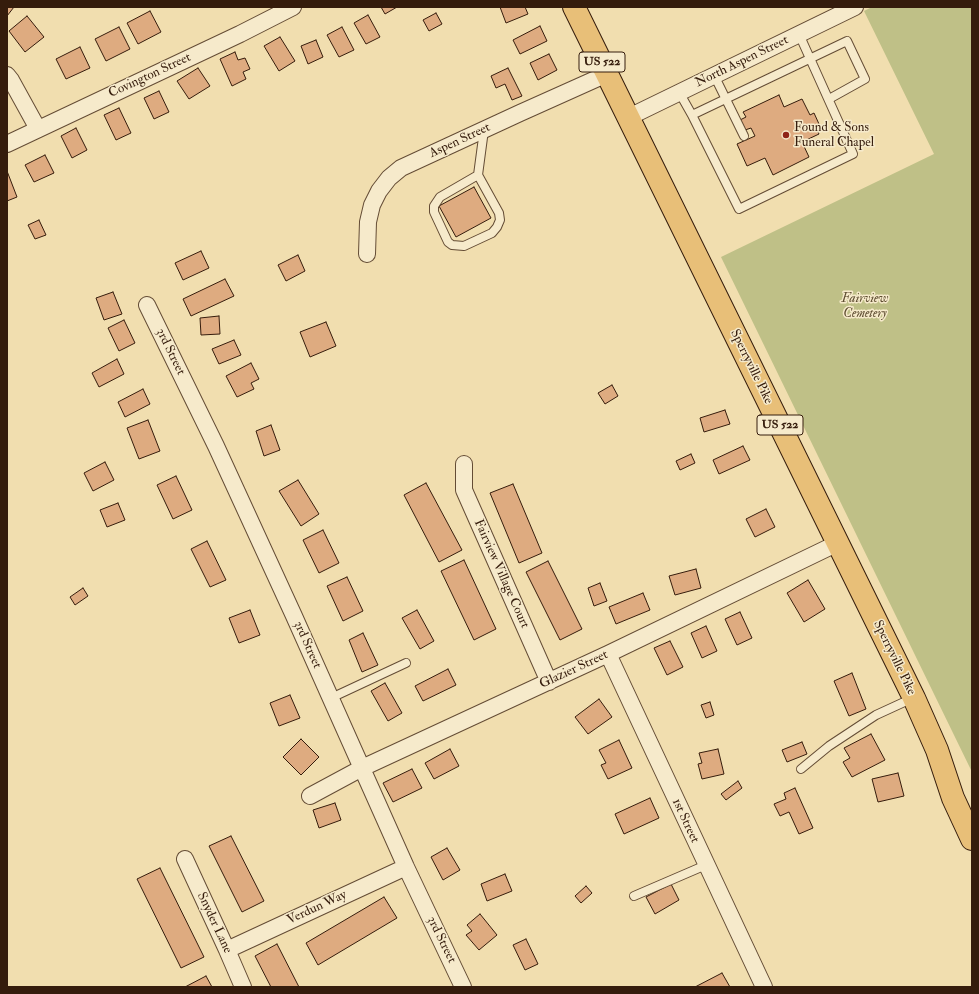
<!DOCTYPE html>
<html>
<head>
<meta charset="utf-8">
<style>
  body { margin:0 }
  #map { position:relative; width:979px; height:994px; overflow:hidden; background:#f1deaf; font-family:"IM FELL Double Pica",serif }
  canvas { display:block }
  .frame { position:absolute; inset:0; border:8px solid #351c0c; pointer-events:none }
</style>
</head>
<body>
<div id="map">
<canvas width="979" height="994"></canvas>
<div class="frame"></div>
</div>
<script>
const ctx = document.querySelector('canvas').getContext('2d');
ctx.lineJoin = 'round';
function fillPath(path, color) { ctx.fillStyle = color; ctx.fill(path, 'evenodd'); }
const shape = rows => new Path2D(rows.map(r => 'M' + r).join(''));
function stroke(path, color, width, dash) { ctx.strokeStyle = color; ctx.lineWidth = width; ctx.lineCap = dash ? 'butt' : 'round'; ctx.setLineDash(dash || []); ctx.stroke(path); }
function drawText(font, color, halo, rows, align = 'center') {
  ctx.font = font + ' "IM FELL Double Pica",serif'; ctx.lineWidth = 3; ctx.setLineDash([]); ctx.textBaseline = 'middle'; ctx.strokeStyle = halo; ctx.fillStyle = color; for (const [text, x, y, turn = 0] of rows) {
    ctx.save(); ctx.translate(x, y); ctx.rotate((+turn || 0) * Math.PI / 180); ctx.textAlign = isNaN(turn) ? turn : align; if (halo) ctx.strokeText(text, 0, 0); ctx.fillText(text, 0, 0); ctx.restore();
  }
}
const green = shape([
  [872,7,972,7,972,772,721,257,934,154,864,11]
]);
const building = shape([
  [7,7,14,7,7,16,7,7],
  [381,7,397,7,385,14,381,7],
  [500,7,525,7,528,14,506,23,500,7],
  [150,11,161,32,138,44,127,23,150,11],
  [436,13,442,24,429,31,423,20,436,13],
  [368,15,380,37,366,44,354,23,368,15],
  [27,16,44,37,25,52,9,31,27,16],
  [540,26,547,41,520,54,513,40,540,26],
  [119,27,130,49,106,61,95,39,119,27],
  [342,27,354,50,339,57,327,35,342,27],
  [280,37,295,61,279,71,264,46,280,37],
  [316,40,323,57,308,64,301,46,316,40],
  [80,47,90,68,66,79,56,59,80,47],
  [235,52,238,60,245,58,250,69,243,72,246,79,232,86,220,59,235,52],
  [549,54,557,70,538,80,530,63,549,54],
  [198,68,210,86,189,99,177,81,198,68],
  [508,68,522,96,512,100,505,84,496,88,491,76,508,68],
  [159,91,169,112,154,119,144,98,159,91],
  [779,95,784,107,802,99,810,115,814,113,819,124,815,126,819,134,802,142,809,157,773,175,765,158,747,166,737,144,755,136,751,128,745,130,740,120,746,117,743,112,779,95],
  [119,108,131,133,116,140,104,115,119,108],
  [76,128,87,150,72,158,61,136,76,128],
  [45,155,54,173,34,182,25,165,45,155],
  [7,171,17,197,7,201,7,171],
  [474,187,491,218,456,237,439,206,474,187],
  [39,220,46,235,35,239,28,225,39,220],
  [201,251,209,268,183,280,175,263,201,251],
  [298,255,305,271,286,281,278,265,298,255],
  [225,279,234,296,191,316,183,299,225,279],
  [113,292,122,314,104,320,96,298,113,292],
  [219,316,220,334,201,335,200,318,219,316],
  [124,320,135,343,119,351,108,328,124,320],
  [326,322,336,346,310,357,300,332,326,322],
  [234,340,241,355,219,364,212,349,234,340],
  [117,359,124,374,99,387,92,373,117,359],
  [251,363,259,379,251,383,254,389,237,397,226,376,251,363],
  [612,385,618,396,605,404,598,393,612,385],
  [143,389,150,404,125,417,118,402,143,389],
  [725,410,730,424,704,432,700,418,725,410],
  [148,420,160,451,139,459,127,428,148,420],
  [271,425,280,450,264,456,256,431,271,425],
  [743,446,750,460,719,474,713,460,743,446],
  [691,454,695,463,680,470,676,461,691,454],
  [105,462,114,480,93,491,84,473,105,462],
  [176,476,192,510,173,519,157,485,176,476],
  [298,480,319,514,301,526,279,491,298,480],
  [426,483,462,550,439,562,404,495,426,483],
  [513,484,542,553,519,563,490,493,513,484],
  [118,503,125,520,107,527,100,510,118,503],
  [766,509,775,527,755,537,746,519,766,509],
  [323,530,339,563,319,573,303,540,323,530],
  [207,541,226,580,210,587,191,549,207,541],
  [464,560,496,629,474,640,441,571,464,560],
  [548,561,582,629,560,640,526,572,548,561],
  [696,569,701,588,675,595,669,576,696,569],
  [347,577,363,611,343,621,327,586,347,577],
  [808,580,825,609,804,622,787,593,808,580],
  [600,583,607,601,594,606,588,588,600,583],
  [83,588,88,596,75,605,70,597,83,588],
  [643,593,650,610,616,624,609,607,643,593],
  [250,610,260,635,239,643,229,618,250,610],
  [417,610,434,641,420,649,402,618,417,610],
  [740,612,752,638,737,645,725,619,740,612],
  [706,626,717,651,702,658,691,633,706,626],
  [363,633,378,665,362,672,349,640,363,633],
  [670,641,683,667,667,675,654,648,670,641],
  [448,669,456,685,423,701,415,686,448,669],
  [852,673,866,709,849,716,834,681,852,673],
  [385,683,402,713,388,721,371,691,385,683],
  [290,695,300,718,279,726,270,703,290,695],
  [599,699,612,717,588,734,575,717,599,699],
  [710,702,714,715,706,718,701,705,710,702],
  [871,734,885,760,852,777,843,762,850,758,844,748,871,734],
  [301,739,319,757,301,775,283,757,301,739],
  [619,740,632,768,608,779,601,765,606,763,599,750,619,740],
  [802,742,807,754,787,762,782,750,802,742],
  [450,749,459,766,434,779,425,763,450,749],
  [718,749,724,774,702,779,698,764,702,763,699,753,718,749],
  [412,769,422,788,393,802,383,783,412,769],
  [898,773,904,796,878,802,872,779,898,773],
  [738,781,742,788,726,800,721,794,738,781],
  [795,788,813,828,799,834,789,812,780,816,774,804,786,799,784,793,795,788],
  [650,798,659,818,624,834,615,814,650,798],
  [335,803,341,820,319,828,313,810,335,803],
  [231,836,264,901,242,912,209,846,231,836],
  [447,848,460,870,443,880,431,857,447,848],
  [160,868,204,957,181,968,137,879,160,868],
  [505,874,512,891,487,901,481,884,505,874],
  [671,884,679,900,655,914,646,897,671,884],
  [586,886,592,893,581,903,575,896,586,886],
  [384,897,397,918,318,965,306,943,384,897],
  [480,914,497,935,479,950,466,935,472,931,467,925,480,914],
  [526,939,538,964,525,970,513,945,526,939],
  [277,944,299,987,271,987,255,956,277,944],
  [722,973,730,987,695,987,722,973],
  [206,976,212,987,185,987,206,976]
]);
const lane = shape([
  [714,75,744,136],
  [679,92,692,115,847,41,865,79,829,99],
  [692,115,739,209,853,154,799,34],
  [478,175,440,197,434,206,434,212,448,242,452,245,464,246,492,233,497,227,500,220,499,213,478,175,484,130],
  [331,698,406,663],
  [801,769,829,746,876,715,913,698],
  [634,896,706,865]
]);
const street = shape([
  [7,75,11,80,38,129],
  [629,117,855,7],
  [7,144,240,34,293,7],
  [367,254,368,222,372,205,379,191,389,178,401,168,520,113,607,74],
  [147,305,216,446,294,616,406,867,463,987],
  [464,464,464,490,549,682],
  [608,654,764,987],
  [310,796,362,768,608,654,838,543],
  [185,859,227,950,243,987],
  [227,950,406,867]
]);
const primary = shape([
  [574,7,914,698,937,750,953,798,972,839]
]);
const markers = [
  [786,135,4,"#8f2418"]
];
const shields = [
  [602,62,46],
  [780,425,46]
];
const shieldNames = [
  ["US 522",602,62],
  ["US 522",780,425]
];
const streetNames = [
  ["North Aspen Street",742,62,-26],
  ["Covington Street",150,76,-25],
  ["Aspen Street",460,141,-25],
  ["3rd Street",170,352,64],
  ["Sperryville Pike",751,367,64],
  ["Fairview Village Court",501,574,66],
  ["3rd Street",307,645,66],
  ["Sperryville Pike",894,658,64],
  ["Glazier Street",574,670,-25],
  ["1st Street",685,821,65],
  ["Verdun Way",317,908,-25],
  ["Snyder Lane",214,923,65],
  ["3rd Street",441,940,64]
];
const poiNames = [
  ["Found & Sons",794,128],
  ["Funeral Chapel",794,143]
];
const parkNames = [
  ["Fairview",865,299],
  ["Cemetery",865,314]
];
fillPath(green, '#bfc087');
fillPath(building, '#deab80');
stroke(building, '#351c0c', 1);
stroke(lane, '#644c35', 10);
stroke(street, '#644c35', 18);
stroke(primary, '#351c0c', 24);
stroke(lane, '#f6eacb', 8);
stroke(street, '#f6eacb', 16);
stroke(primary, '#e8bf78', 22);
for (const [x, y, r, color] of markers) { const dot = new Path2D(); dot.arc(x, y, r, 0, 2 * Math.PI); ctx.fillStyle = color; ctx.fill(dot); stroke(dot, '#f6eacb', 1.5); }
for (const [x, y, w] of shields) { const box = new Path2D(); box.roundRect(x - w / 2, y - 10, w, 20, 3); ctx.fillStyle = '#f6eacb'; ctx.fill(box); stroke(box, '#351c0c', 1); }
drawText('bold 12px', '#351c0c', null, shieldNames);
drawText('13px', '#351c0c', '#f6eacb', streetNames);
drawText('13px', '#351c0c', '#f6eacb', poiNames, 'left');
drawText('italic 13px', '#5e4d31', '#f6eacb', parkNames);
</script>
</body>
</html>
